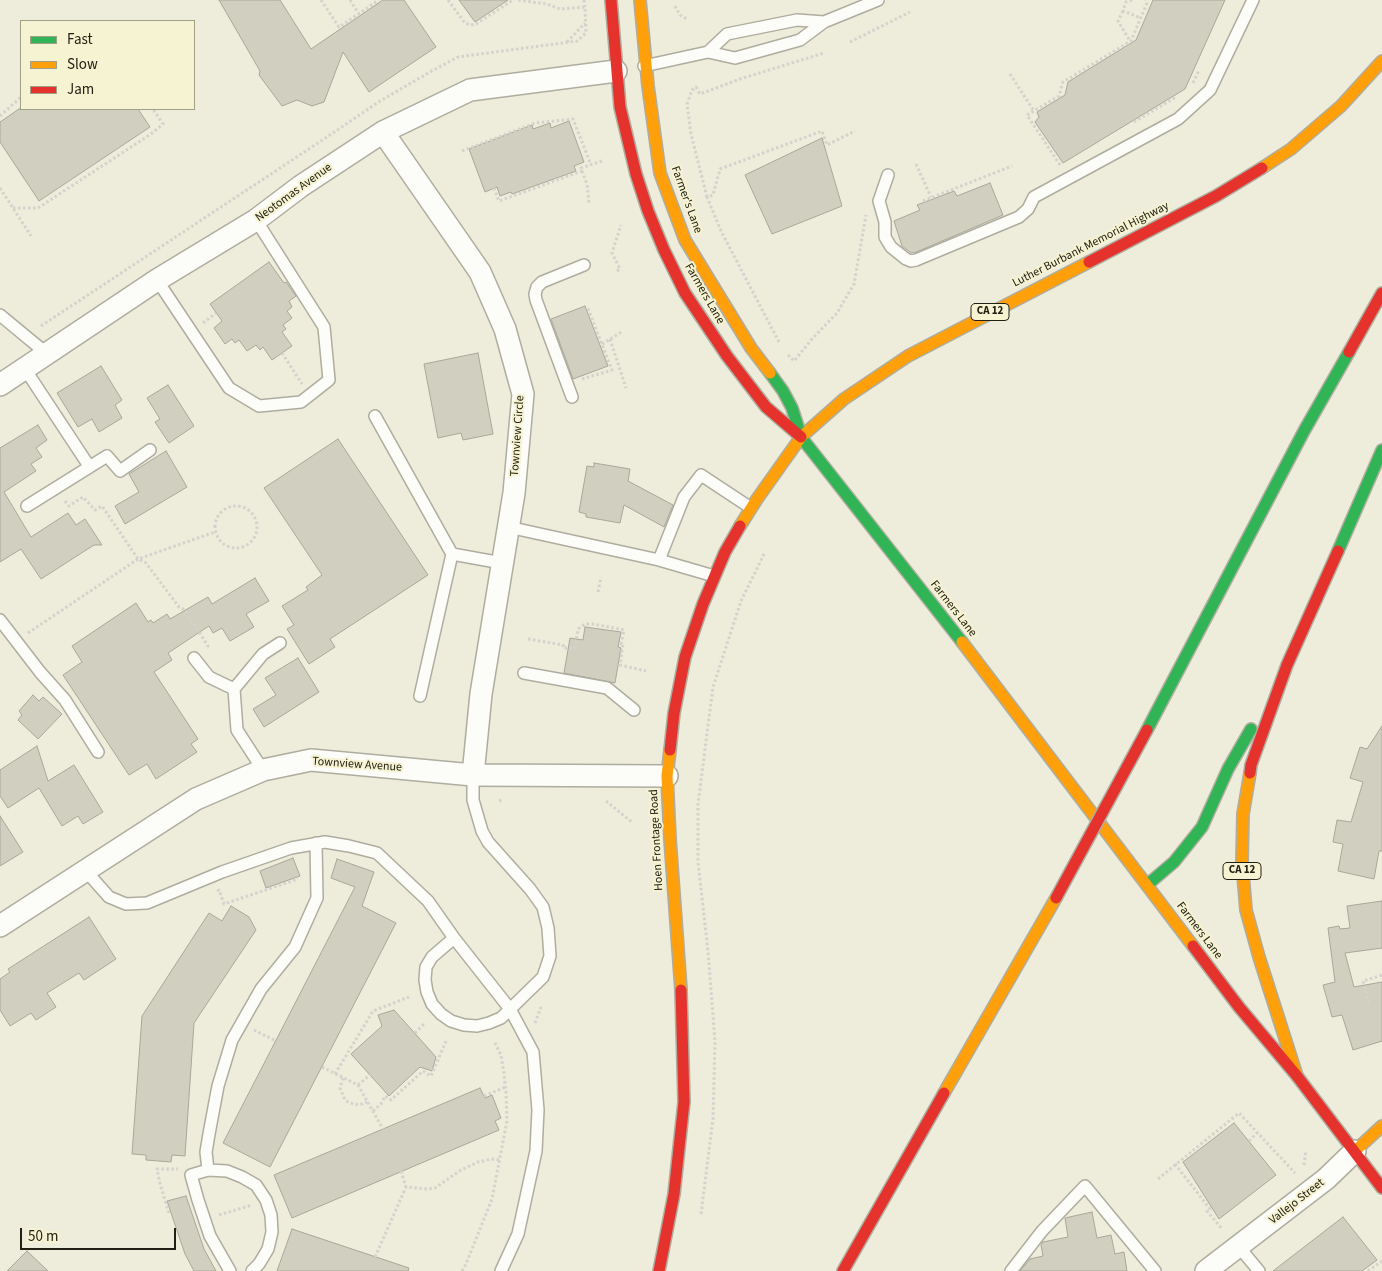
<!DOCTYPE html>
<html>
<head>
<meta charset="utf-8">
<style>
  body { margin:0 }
  #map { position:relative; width:1382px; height:1271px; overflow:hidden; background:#eeecda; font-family:"Source Sans 3",sans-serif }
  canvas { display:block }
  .legend { position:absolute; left:20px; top:20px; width:175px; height:90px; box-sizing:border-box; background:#f6f3d2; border:1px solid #a19f86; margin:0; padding:6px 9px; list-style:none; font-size:15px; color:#222014 }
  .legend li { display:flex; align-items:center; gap:10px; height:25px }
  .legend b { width:25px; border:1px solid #a19f86 }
  .scale { position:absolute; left:20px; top:1228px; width:156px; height:22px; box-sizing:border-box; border:2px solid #222014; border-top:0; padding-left:6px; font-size:15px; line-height:18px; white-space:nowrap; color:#222014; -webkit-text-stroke:4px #f6f3d2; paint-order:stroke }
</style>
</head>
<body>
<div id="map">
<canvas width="1382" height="1271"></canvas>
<ul class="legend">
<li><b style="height:6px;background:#30b455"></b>Fast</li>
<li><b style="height:6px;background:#ff9f0a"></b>Slow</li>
<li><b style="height:6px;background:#e5322d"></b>Jam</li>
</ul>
<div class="scale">50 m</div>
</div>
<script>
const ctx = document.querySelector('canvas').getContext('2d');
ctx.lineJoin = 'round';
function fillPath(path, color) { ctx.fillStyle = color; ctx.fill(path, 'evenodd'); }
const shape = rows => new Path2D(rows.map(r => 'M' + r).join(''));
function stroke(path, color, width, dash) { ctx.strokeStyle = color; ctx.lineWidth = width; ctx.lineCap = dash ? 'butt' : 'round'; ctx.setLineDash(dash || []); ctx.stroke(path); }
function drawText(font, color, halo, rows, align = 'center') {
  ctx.font = font + ' "Source Sans 3",sans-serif'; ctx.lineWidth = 4; ctx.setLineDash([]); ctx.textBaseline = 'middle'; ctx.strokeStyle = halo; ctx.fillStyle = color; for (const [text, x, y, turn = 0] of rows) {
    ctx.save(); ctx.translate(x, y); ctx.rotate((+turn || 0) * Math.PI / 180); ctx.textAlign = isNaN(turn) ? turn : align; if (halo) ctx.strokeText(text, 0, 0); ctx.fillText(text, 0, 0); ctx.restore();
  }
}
const building = shape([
  [219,0,280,0,311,49,383,0,404,0,436,47,369,92,343,52,324,102,312,106,297,100,282,106,259,75,260,71,219,0],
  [459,0,508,0,475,22,459,0],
  [1153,0,1225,0,1185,89,1063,163,1035,122,1039,117,1037,112,1065,95,1068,82,1136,40,1153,0],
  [19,109,138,109,150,127,39,201,0,142,0,122,19,109],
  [569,121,584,162,574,166,576,171,512,194,511,192,500,196,497,187,485,192,469,149,532,125,533,129,550,123,551,128,569,121],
  [822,138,842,206,772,234,745,175,822,138],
  [990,183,1003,215,914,253,910,252,902,246,894,221,920,210,917,205,954,191,957,196,990,183],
  [269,262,284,283,286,282,296,296,289,301,292,307,287,311,292,318,283,325,286,329,282,332,292,346,272,360,263,347,260,350,256,345,247,351,239,340,235,343,232,339,225,344,214,328,222,321,210,304,269,262],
  [585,306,608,366,573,379,551,319,585,306],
  [478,353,493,434,463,440,461,433,438,438,424,364,478,353],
  [101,366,122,400,115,405,122,418,99,432,92,419,78,427,57,393,101,366],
  [168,385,194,426,169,443,155,422,160,419,147,398,168,385],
  [38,425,47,440,36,448,42,457,31,464,36,471,4,492,31,537,68,513,76,525,85,519,102,545,94,545,41,579,21,549,0,562,0,448,38,425],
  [338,439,428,575,330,639,335,647,309,664,287,629,294,625,282,606,308,590,306,587,322,575,264,488,338,439],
  [166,451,187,487,125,524,115,506,139,492,129,474,166,451],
  [594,463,630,469,628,481,673,505,664,527,624,505,620,523,586,517,586,514,579,512,587,466,594,467,594,463],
  [255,578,269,601,246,614,254,627,230,641,222,628,213,633,209,626,168,653,172,660,154,672,198,739,191,744,197,752,156,779,147,764,129,775,63,675,82,662,72,646,136,603,148,622,151,620,153,623,167,614,170,619,208,597,212,604,255,578],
  [585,627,621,632,618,647,621,648,615,683,564,673,570,638,583,640,585,627],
  [298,658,319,692,264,727,253,709,276,695,265,678,298,658],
  [33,695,39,701,43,697,62,714,38,739,18,720,22,715,19,711,33,695],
  [1382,726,1382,851,1379,851,1374,879,1338,871,1343,844,1333,842,1337,820,1351,822,1363,782,1350,778,1360,747,1367,749,1382,726],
  [37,746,48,781,74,765,103,812,83,824,78,816,62,826,39,788,8,808,0,796,0,770,37,746],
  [0,816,23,852,0,866,0,816],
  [293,858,300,876,266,888,260,871,293,858],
  [337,859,374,872,362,906,396,923,270,1167,223,1143,355,887,331,878,337,859],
  [1382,901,1382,948,1345,953,1354,987,1382,982,1382,1041,1353,1050,1342,1015,1332,1017,1323,985,1335,982,1328,928,1339,926,1340,929,1350,928,1347,906,1382,901],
  [231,906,249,917,256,930,194,1023,185,1156,172,1155,171,1162,146,1160,146,1155,132,1154,142,1016,209,913,222,921,231,906],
  [89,917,116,959,84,980,79,973,47,993,56,1007,36,1020,31,1013,10,1026,0,1010,0,979,10,972,8,969,89,917],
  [394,1010,436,1057,432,1071,420,1067,389,1096,351,1054,382,1026,378,1015,394,1010],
  [480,1088,485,1098,492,1095,501,1118,495,1121,499,1130,292,1218,274,1175,480,1088],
  [1234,1123,1276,1175,1219,1219,1183,1162,1234,1123],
  [186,1196,204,1249,216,1271,194,1271,185,1254,167,1201,186,1196],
  [1092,1212,1097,1238,1111,1235,1115,1254,1124,1252,1127,1271,1020,1271,1030,1259,1043,1256,1041,1245,1043,1242,1068,1237,1065,1218,1092,1212],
  [1343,1217,1377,1260,1362,1271,1273,1271,1343,1217],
  [292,1229,409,1268,408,1271,277,1271,292,1229],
  [27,1251,48,1271,7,1271,27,1251]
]);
const path = shape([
  [321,0,339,27,379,0],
  [350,0,359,14],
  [448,0,465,23,471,25,476,24,513,0],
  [584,0,585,7],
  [1132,0,1126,2,1123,11,1141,18],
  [675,6,680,15,687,19],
  [1123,11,1118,21,1130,41],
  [567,42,585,23],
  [850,42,910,12],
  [1010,74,1034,111],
  [1193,83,1199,70],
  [0,116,21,97],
  [1134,122,1176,97],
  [462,151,535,123,573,119,591,165],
  [916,164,931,197],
  [1060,165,1027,115,1059,96,1063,82,1131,41,1147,3,1146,0],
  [582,171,587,184,589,203],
  [0,188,31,236],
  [494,188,499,201,582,171,581,168,602,161],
  [707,197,691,134,687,104,692,90,696,87,700,94,740,79,824,53],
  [923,201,1012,166],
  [13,208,38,208,151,134,163,124,153,109],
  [617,271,620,269,612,253,621,225],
  [203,323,216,313],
  [41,326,327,137,380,101,430,72,458,57,577,41,586,33,585,7,560,9,547,4,517,0],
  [610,339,626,388],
  [779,342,721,231,707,197,713,195,720,169,822,131,827,145,855,131],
  [602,344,623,331],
  [282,353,302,384],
  [788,355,794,361,812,339,837,313,854,284,866,215],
  [582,379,612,370,587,306],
  [65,501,69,506,83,497,95,510,102,506,138,559,146,563,179,607,185,610,208,646,206,648],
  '215 527a21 21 0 1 1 42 0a21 21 0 1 1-42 0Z',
  [598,592,601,577],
  [28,633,138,559,215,532],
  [528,639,563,645,563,648,575,648,578,629,585,624,593,624,624,630,621,644,623,644,620,665,646,671],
  [499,801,502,800],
  [606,801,633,823],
  [217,891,219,890,224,904,298,879],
  [1369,1003,1363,981,1382,975],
  [535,1023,541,1007],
  [254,1030,276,1041],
  [415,1033,425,1023],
  [322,1067,358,1085,383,1129],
  [335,1074,373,1011,409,997],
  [343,1078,340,1088,345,1100,350,1103,359,1105,367,1102],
  [358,1085,370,1075],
  [484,1096,506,1087],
  [373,1111,381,1104,385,1096,391,1100,423,1071,431,1076,447,1039],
  [1249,1141,1257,1133],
  [1175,1164,1210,1209,1207,1211,1222,1229],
  [1304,1165,1306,1150],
  [401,1171,406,1187],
  [1158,1179,1239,1113,1295,1173],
  [169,1213,160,1184,157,1169,178,1169],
  [701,1214,713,1119,715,1042,708,951,698,862,698,804,713,687,741,601,764,554],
  [219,1215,252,1205],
  [375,1257,406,1187,428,1189,435,1188,461,1170,478,1162,492,1159,500,1160],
  [462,1271,466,1264,492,1199,507,1121,506,1092,504,1074,501,1055,494,1041],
  [1368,1271,1382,1261]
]);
const lane = shape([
  [708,52,727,34,797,20,824,22],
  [644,66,708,52,735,58,800,40,824,22,878,0],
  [888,175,879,201,885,222,885,237,891,247,906,259,911,261,916,260,1019,217,1028,209,1034,197,1178,119,1210,90,1253,0],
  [157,280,229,388,259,406,301,402,329,380,324,327,256,220],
  [0,315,46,353],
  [25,369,89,466],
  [572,397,536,300,535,294,537,287,542,282,584,265],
  [375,416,452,554],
  [27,506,107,456,120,471,150,450],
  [508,527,659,560,714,576],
  [659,560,684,497,701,475,751,508],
  [0,620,40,672,65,700,98,752],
  [194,658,209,677,234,689],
  [524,673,607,688,634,710],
  [420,696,452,554,502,563],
  [263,770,237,730,234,689,263,654,280,643],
  [85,870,109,897,126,904,147,903,222,872,291,848,325,842,349,846,377,853,428,901,454,938,510,1009,533,1052,538,1110,536,1151,518,1234,501,1271],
  [454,938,432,957,426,967,425,980,427,992,432,1004,441,1014,451,1021,464,1025,477,1026,489,1023,501,1018,543,977,550,956,548,928,543,907,530,889,488,842,482,831,473,800,473,775],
  [208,1170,227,1171,242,1177,256,1185,266,1200,271,1215,272,1232,268,1249,259,1264,252,1271],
  [1239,1247,1259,1271],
  [230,1271,210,1236,198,1200,191,1175,208,1170,206,1152,209,1134,218,1086,232,1040,261,989,295,947,317,898,316,843],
  [1011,1271,1042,1231,1085,1186,1155,1271]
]);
const street = shape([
  [383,132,480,272,505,329,523,394,514,493,481,694,473,775],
  [0,385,157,280,256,220,301,186,383,132,470,90,616,71],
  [0,926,196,799,263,770,311,760,473,775,667,776],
  [1206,1271,1326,1179,1355,1151]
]);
const fast = shape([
  [770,373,783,391,792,408,801,436],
  [801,437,962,642],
  [1338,551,1382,450],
  [1147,730,1304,431,1349,352],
  [1147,885,1174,862,1202,827,1228,769,1251,729]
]);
const slow = shape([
  [640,0,648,86,660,173,685,240,751,348,770,373],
  [1262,168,1291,149,1341,106,1382,61],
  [801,437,844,399,908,356,1089,262],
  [740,526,757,499,801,437],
  [962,642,1193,946],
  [670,750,667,776,670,839,681,990],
  [1250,773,1243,814,1242,862,1246,910,1259,957,1297,1076],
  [944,1093,1056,898],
  [1355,1151,1382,1126]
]);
const jam = shape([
  [611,0,620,107,636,174,648,211,664,250,685,293,727,356,766,407,801,437],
  [1089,262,1216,196,1262,168],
  [1349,352,1382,293],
  [670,750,674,713,685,657,703,604,725,552,740,526],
  [1250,773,1251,765,1287,665,1338,551],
  [1193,946,1239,1007,1297,1076,1382,1188],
  [659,1271,674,1194,684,1102,681,990],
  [843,1271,944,1093]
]);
const jamBridge = shape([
  [1056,898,1147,730]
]);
const shields = [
  [990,312,38],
  [1242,871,38]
];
const shieldNames = [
  ["CA 12",990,312],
  ["CA 12",1242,871]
];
const streetNames = [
  ["Neotomas Avenue",294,193,-36],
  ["Farmer's Lane",686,200,70],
  ["Luther Burbank Memorial Highway",1091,245,-27],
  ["Farmers Lane",704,294,60],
  ["Townview Circle",518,436,-86],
  ["Farmers Lane",953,609,52],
  ["Townview Avenue",357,765,4],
  ["Hoen Frontage Road",657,840,-93],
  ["Farmers Lane",1199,931,53],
  ["Vallejo Street",1297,1202,-38]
];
fillPath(building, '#d0cfc0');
stroke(building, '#a8a799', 1);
stroke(lane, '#aead9f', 14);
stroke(street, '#aead9f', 24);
stroke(fast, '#aead9f', 14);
stroke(slow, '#aead9f', 14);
stroke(jam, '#aead9f', 14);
stroke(path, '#d4d2cd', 3, [2.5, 2.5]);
stroke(lane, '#fcfcf9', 11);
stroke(street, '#fcfcf9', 21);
stroke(fast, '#30b455', 11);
stroke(slow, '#ff9f0a', 11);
stroke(jam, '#e5322d', 11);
stroke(jamBridge, '#aead9f', 14, []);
stroke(jamBridge, '#e5322d', 11);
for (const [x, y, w] of shields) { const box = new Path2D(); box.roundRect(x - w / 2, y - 8.5, w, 17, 4); ctx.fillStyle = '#f6f3d2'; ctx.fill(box); stroke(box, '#222014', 1); }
drawText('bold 11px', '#222014', null, shieldNames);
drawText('12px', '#222014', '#f6f3d2', streetNames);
</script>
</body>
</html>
